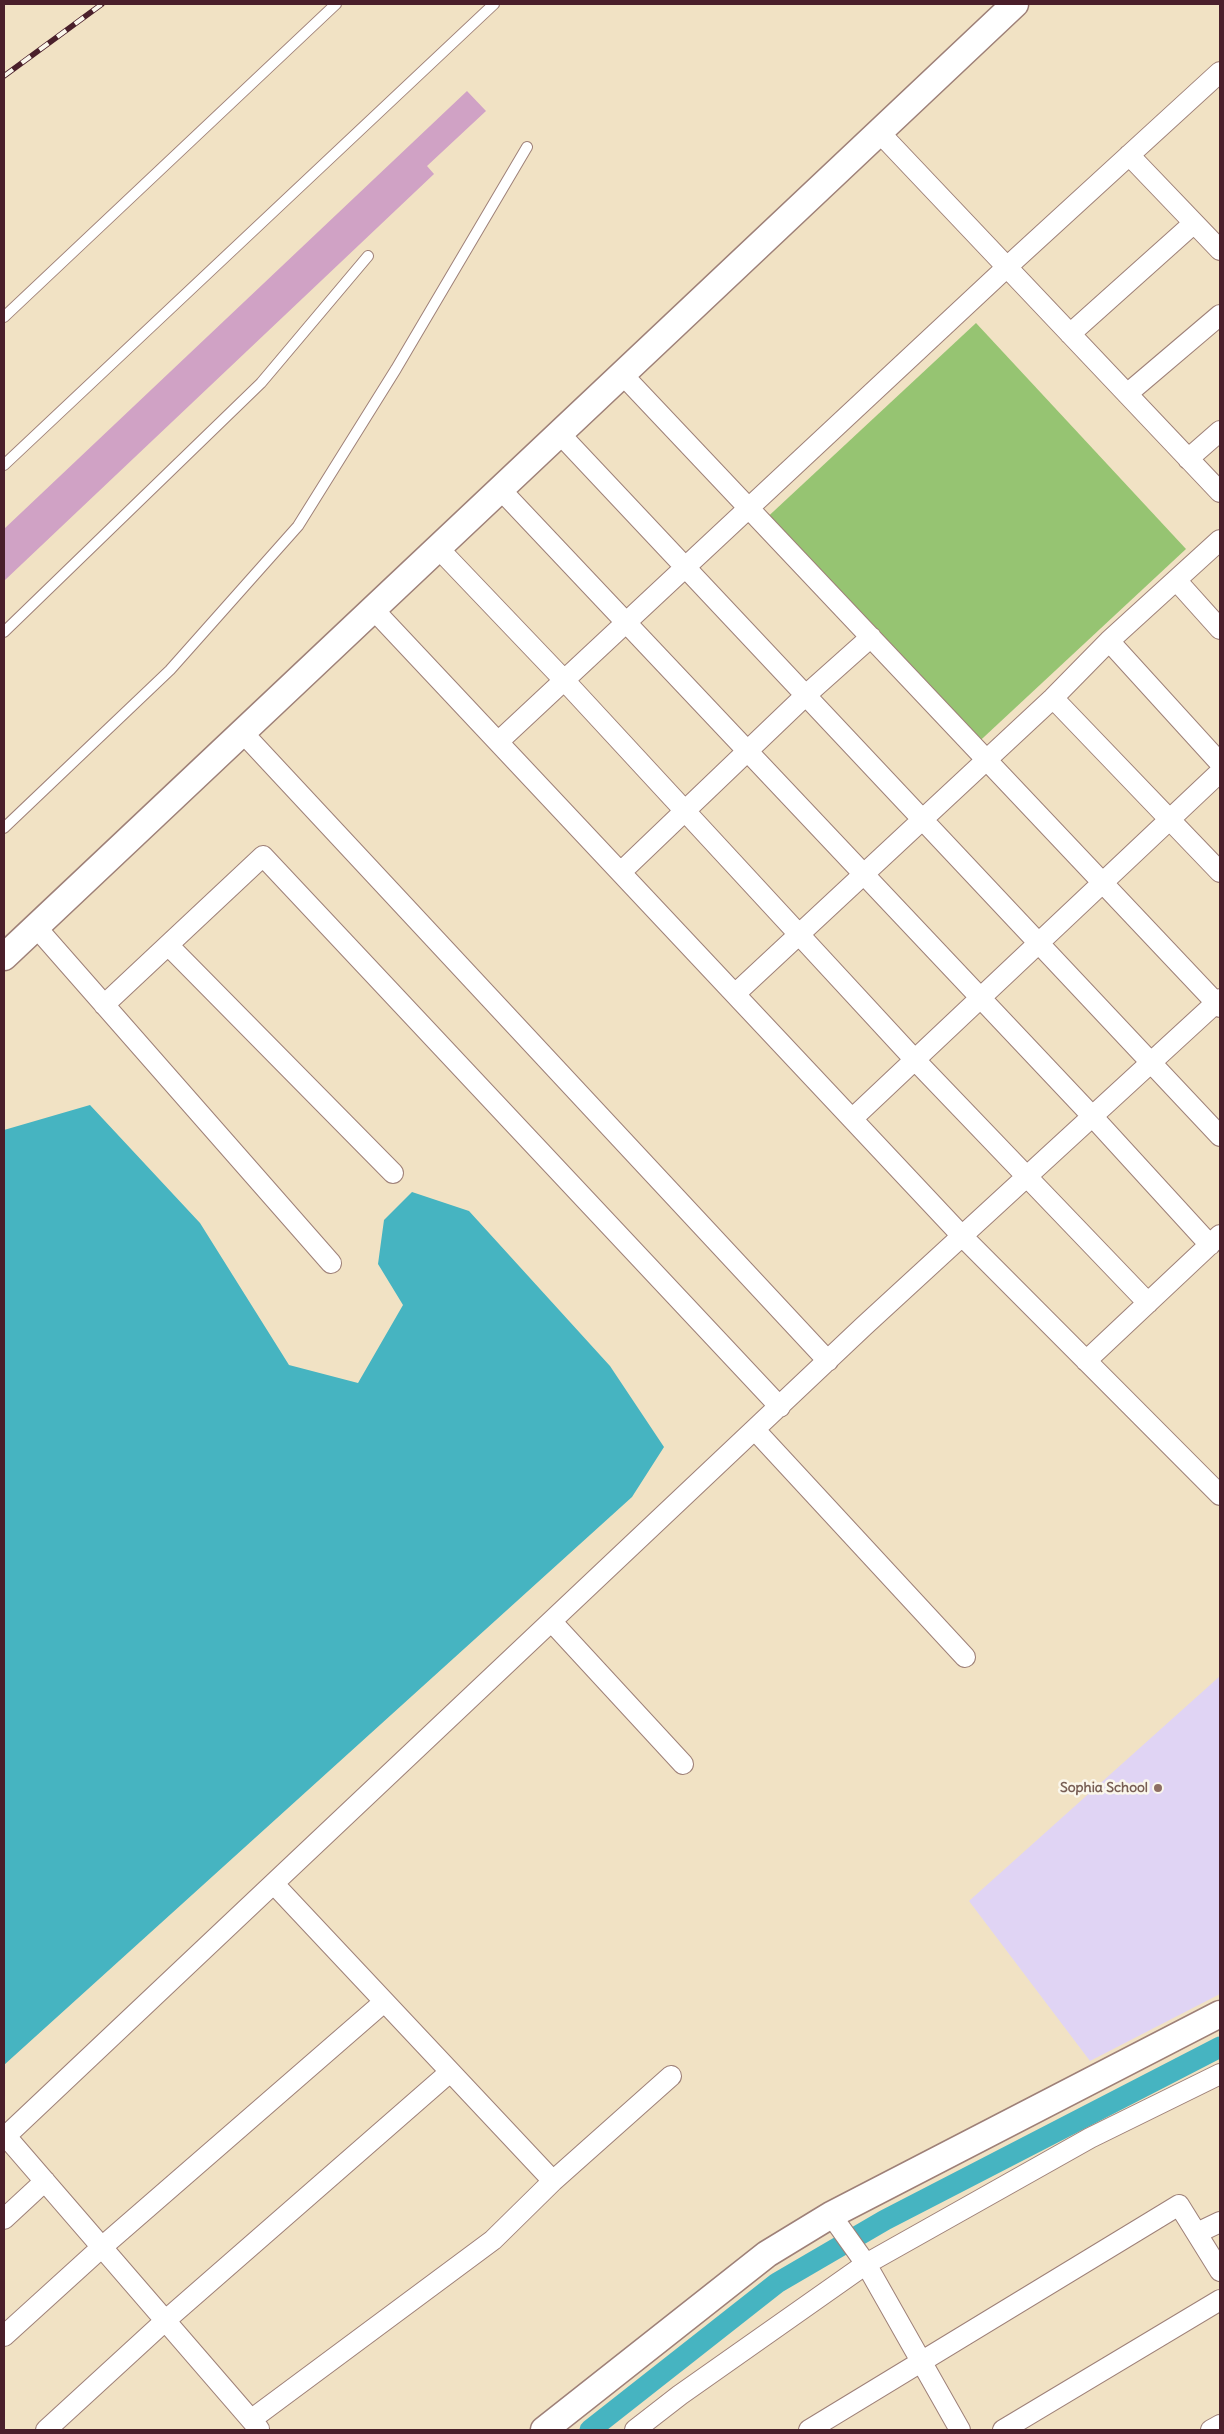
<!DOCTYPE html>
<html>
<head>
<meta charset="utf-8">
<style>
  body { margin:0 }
  #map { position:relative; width:1224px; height:2434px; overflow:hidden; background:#f1e2c4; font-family:Delius,sans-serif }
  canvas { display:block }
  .frame { position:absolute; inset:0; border:5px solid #4a1f2b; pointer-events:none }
</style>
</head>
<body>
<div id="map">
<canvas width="1224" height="2434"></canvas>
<div class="frame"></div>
</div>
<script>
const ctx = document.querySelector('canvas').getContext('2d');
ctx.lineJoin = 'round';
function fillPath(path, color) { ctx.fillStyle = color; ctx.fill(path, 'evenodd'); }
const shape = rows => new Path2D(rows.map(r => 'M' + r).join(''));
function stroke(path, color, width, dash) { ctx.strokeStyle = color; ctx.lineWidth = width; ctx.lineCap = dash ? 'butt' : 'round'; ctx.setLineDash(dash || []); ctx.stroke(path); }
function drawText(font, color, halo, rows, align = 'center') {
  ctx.font = font + ' Delius,sans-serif'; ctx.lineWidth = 5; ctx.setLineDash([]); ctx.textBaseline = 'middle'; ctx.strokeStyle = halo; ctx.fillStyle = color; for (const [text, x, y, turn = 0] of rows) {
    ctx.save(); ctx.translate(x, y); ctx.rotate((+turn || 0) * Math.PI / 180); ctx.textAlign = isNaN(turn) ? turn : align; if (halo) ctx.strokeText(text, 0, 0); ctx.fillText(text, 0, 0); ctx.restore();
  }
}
const built = shape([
  [1220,1676,1220,1994,1090,2061,969,1901]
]);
const green = shape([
  [976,323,1186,549,970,750,760,524]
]);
const water = shape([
  [90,1105,200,1223,289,1365,358,1383,403,1305,378,1264,384,1220,412,1192,469,1211,610,1366,664,1447,632,1497,4,2065,4,1130]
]);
const canal = shape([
  [590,2430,777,2283,885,2220,1220,2047]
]);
const building = shape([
  [467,91,486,111,427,166,434,174,4,581,4,529]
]);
const service = shape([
  [4,317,336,4],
  [4,465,494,4],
  [4,632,261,383,368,256],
  [4,828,170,670,298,526,396,369,527,147]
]);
const minor = shape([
  [879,132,1220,492],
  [1129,155,1220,250],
  [1070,334,1194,223],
  [621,373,1220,1007],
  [1127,394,1220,315],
  [560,434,1220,1136],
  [1188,459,1220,431],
  [501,490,1093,1117,1210,1245],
  [439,549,564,680,915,1060,1148,1303],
  [1176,580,1220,629],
  [374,610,962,1236,1220,1495],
  [1109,641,1220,763],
  [1053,698,1220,872],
  [243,733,828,1361],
  [498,742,1007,267,1220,72],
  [621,872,806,695,871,637],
  [36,927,331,1263],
  [168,945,393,1173],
  [735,994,1053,698,1109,641,1220,540],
  [104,1005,263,856,780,1407],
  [852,1119,1220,772],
  [1086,1361,1220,1235],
  [755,1430,965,1657],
  [552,1622,683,1764],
  [274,1884,553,2181],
  [4,2134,259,2429],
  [6,2136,864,1326,1220,999],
  [831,2215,866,2264,960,2430],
  [4,2219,45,2181],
  [1197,2233,1220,2222],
  [4,2336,102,2247,384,2002],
  [252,2419,493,2240,553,2181,671,2076],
  [46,2430,166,2320,450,2072],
  [635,2430,680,2395,866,2264,1090,2138,1220,2074],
  [809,2430,1179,2205,1220,2271],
  [1003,2430,1220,2300],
  [1211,2430,1220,2425]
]);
const tertiary = shape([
  [4,957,1015,4],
  [544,2430,767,2254,831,2215,1220,2014]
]);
const rail = shape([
  [4,76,102,4]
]);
const markers = [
  [1158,1788,5,"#8d6e63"]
];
const educationNames = [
  ["Sophia School",1148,1788]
];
fillPath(built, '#e0d4f4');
fillPath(green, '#96c472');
fillPath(water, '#46b4c1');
stroke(canal, '#46b4c1', 21);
fillPath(building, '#d0a2c5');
stroke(service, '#9e8078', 12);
stroke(minor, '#9e8078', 22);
stroke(tertiary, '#9e8078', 29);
stroke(service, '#fff', 10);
stroke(minor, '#fff', 20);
stroke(tertiary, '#fff', 26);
stroke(rail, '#4a1f2b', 5.5);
stroke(rail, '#fbf7ec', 4, [11]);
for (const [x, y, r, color] of markers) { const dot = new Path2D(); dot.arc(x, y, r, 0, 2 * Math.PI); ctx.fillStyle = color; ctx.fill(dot); stroke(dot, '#fbf7ec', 2); }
drawText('bold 14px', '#785e54', '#fbf7ec', educationNames, 'right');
</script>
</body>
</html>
